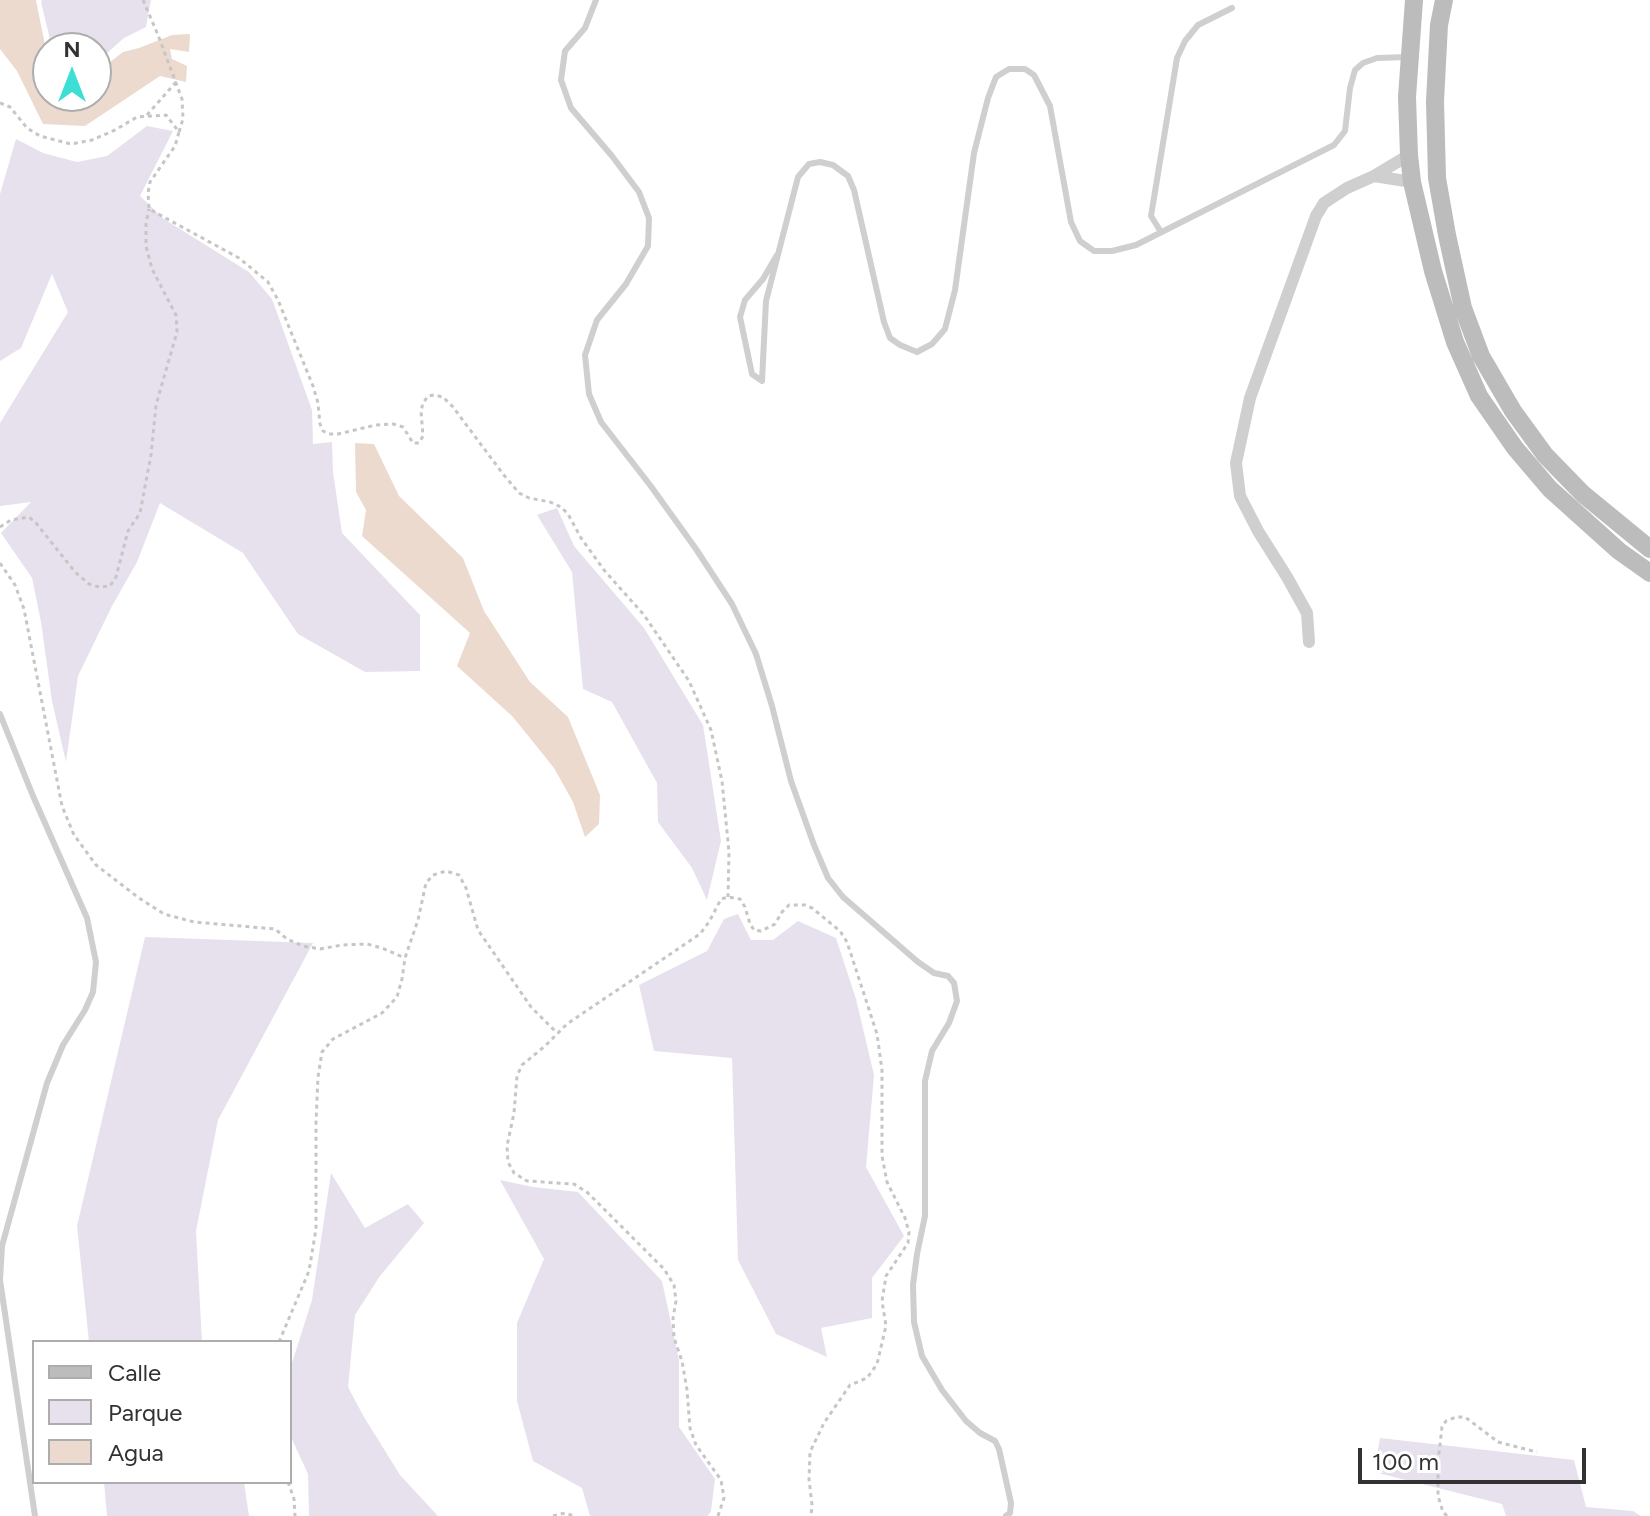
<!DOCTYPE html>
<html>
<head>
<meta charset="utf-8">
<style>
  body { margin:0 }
  #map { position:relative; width:1650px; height:1516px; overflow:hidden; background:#fff; font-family:Figtree,sans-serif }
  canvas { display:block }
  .legend { position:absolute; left:32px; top:1340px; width:260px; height:144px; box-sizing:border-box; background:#fff; border:2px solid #adadad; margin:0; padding:10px 14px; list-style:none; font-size:24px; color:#323232 }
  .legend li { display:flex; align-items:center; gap:16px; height:40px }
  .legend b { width:40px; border:2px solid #adadad }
  .north { position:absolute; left:32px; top:32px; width:80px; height:80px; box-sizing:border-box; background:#fff; border:2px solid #adadad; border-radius:50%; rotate:0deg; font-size:22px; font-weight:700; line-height:32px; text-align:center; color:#323232 }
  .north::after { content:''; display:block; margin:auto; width:28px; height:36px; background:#3ddfd5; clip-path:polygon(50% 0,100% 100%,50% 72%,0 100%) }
  .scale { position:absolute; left:1358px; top:1448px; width:228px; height:36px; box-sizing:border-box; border:4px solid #323232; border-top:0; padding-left:10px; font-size:24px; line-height:28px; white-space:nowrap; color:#323232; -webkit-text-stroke:6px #fff; paint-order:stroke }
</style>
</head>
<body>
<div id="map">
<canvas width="1650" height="1516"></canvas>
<ul class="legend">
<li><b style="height:10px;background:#bcbcbc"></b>Calle</li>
<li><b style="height:22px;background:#e7e1ee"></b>Parque</li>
<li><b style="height:22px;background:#ecdace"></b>Agua</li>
</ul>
<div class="north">N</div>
<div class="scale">100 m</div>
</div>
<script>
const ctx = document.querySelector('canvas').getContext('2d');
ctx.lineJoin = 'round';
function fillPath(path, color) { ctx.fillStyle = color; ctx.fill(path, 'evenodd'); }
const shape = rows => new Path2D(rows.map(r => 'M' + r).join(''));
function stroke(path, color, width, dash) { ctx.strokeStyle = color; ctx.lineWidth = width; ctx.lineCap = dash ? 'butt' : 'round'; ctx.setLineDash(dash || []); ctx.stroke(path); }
const green = shape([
  [42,0,151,0,146,27,124,38,96,63,96,48,52,48,41,2],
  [147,126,173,131,140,196,164,219,249,272,272,299,312,410,313,444,332,442,333,472,342,533,420,615,420,671,365,672,298,634,243,553,160,503,137,562,112,606,78,676,66,762,52,701,41,622,32,578,1,533,31,502,0,506,0,423,68,312,52,274,21,348,0,361,0,194,16,139,43,153,77,162,107,156],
  [557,508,574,546,644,628,703,725,721,841,707,900,692,868,658,822,657,783,612,702,583,689,572,572,537,515],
  [738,914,751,940,773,940,798,921,836,938,856,999,874,1075,866,1167,904,1236,872,1278,872,1318,821,1328,827,1357,776,1334,738,1260,732,1058,654,1051,639,985,707,951,724,919],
  [145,937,313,943,218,1120,196,1231,202,1342,89,1342,77,1226],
  [331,1173,365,1228,408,1204,424,1223,380,1276,355,1315,348,1387,364,1417,400,1475,438,1516,309,1516,308,1474,290,1435,290,1369,312,1300],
  [500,1180,533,1187,578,1192,662,1281,679,1360,679,1427,715,1479,711,1511,708,1516,590,1516,582,1488,533,1461,517,1401,517,1323,544,1259],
  [1380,1438,1574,1460,1586,1507,1633,1511,1641,1516,1506,1516,1502,1504,1374,1472],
  [104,1482,244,1482,249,1516,107,1516]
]);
const water = shape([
  [0,0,36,0,48,60,48,96,96,96,96,73,123,52,139,48,172,35,190,34,189,52,170,49,172,59,187,66,186,82,160,76,85,126,43,124,17,71,0,49],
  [355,443,374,444,399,496,463,558,484,611,530,682,568,717,600,795,599,824,585,837,573,802,554,768,513,717,457,666,470,633,362,536,366,510,356,492]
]);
const path = shape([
  [143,0,158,35,182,99,183,119,179,132],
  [0,103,10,107,27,128,40,136,71,144,92,140,115,130,137,117,166,115,179,132,175,146,150,182,148,193,149,209,239,258,268,282,278,300,313,386,318,403,320,424,323,431,329,434,338,434,376,425,393,424,403,427,413,443,419,443,423,436,421,411,423,403,428,396,434,395,443,397,453,407,503,474,519,493,529,498,550,502,561,507,568,514,581,538,604,570,644,615,689,681,711,730,722,781,729,852,728,897],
  [147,115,176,82],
  [0,527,11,520,29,517,36,523,75,572,89,584,99,587,110,586,116,577,128,531,140,513,151,455,156,405,177,332,176,315,152,269,146,246,146,224,149,209],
  [0,563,15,585,24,609,62,806,74,835,96,865,139,898,164,914,194,922,275,929,287,939,303,946,320,949,342,945,367,944,382,948,405,958],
  [279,1342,309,1271,316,1229,316,1123,318,1077,322,1052,333,1039,382,1013,397,997,402,979,405,958,418,920,426,883,433,875,446,871,459,875,466,888,478,930,531,1007,557,1033],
  [288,1482,294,1499,295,1516],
  [553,1516,565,1513,574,1516],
  [718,1516,724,1498,721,1480,696,1445,690,1428,687,1390,682,1361,674,1338,673,1318,676,1301,674,1285,664,1269,588,1193,574,1184,527,1181,514,1173,508,1162,507,1146,514,1113,517,1076,522,1065,545,1046,567,1024,700,934,709,922,721,899,728,897,740,899,745,907,750,924,754,930,761,931,775,924,782,912,789,905,805,905,812,908,840,931,847,942,877,1034,882,1070,882,1156,887,1182,905,1218,909,1232,908,1243,886,1276,882,1301,886,1326,877,1364,867,1378,850,1385,824,1423,810,1452,809,1479,812,1505,811,1516],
  [1447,1516,1443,1512,1438,1496,1438,1462,1442,1427,1446,1421,1456,1417,1465,1417,1498,1442,1537,1452]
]);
const lane = shape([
  [596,0,585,28,565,51,561,80,571,108,612,156,639,192,649,218,648,246,626,284,597,320,585,355,589,394,601,422,650,485,696,549,732,604,756,654,772,706,791,781,814,845,828,878,843,897,918,962,934,973,948,976,954,983,957,1001,949,1023,932,1051,925,1081,925,1216,917,1254,913,1285,914,1322,922,1356,942,1390,966,1421,980,1433,995,1441,999,1449,1011,1503,1010,1513,1006,1516],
  [1161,232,1151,216,1177,58,1185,41,1198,25,1232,8],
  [777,255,763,279,745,300,740,317,752,374,762,381,766,301,798,177,809,164,820,162,833,165,848,176,854,190,884,322,890,338,900,345,917,352,932,344,945,329,955,290,974,153,988,98,996,77,1009,69,1025,69,1034,75,1050,106,1071,222,1080,241,1094,251,1112,251,1136,245,1334,145,1345,131,1350,88,1355,70,1363,63,1377,58,1409,57],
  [0,714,33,796,87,918,96,962,93,992,85,1010,63,1045,47,1083,2,1246,0,1280,35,1516]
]);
const street = shape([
  [1374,176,1412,182],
  [1309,642,1307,613,1287,577,1258,531,1240,496,1236,463,1250,398,1316,216,1324,203,1347,188,1374,176,1409,155]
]);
const secondary = shape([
  [1414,0,1407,97,1409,155,1412,182,1433,271,1455,342,1479,396,1515,448,1550,489,1619,551,1650,573],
  [1444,0,1439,25,1435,101,1437,178,1447,235,1463,308,1481,356,1513,411,1545,455,1583,494,1650,549]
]);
fillPath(green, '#e7e1ee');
fillPath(water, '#ecdace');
stroke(path, '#c6c6c6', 3, [4, 4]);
stroke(lane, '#cfcfcf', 6);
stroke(street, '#cfcfcf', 12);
stroke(secondary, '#bcbcbc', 18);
</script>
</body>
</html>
